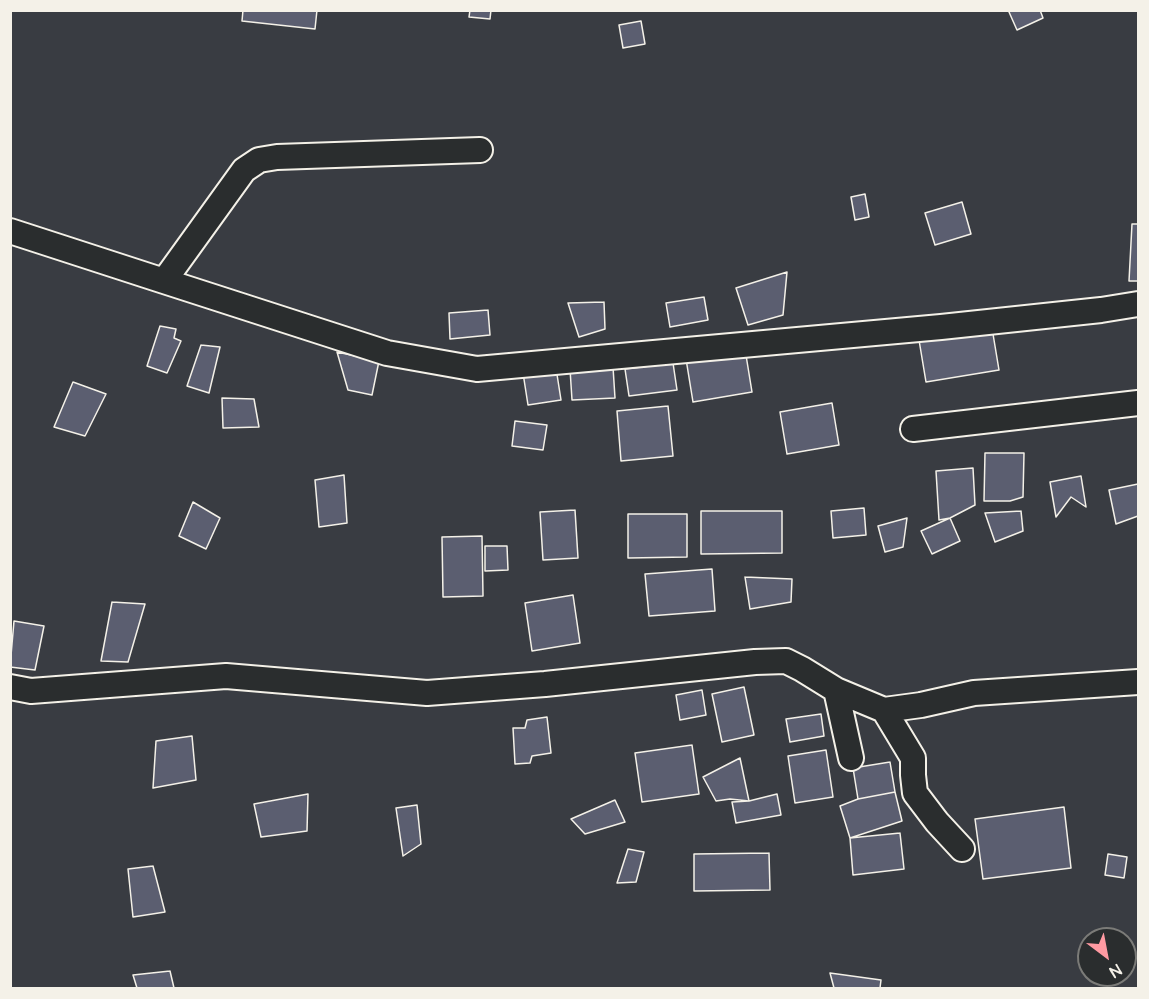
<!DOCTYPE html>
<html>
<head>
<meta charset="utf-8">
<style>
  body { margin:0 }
  #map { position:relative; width:1149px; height:999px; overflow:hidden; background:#393c42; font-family:"Architects Daughter",sans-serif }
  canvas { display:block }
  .frame { position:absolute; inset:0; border:12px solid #f4f1e8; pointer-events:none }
  .north { position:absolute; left:1077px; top:927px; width:60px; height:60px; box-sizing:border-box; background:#2a2d2e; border:2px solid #7b7b78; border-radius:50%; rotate:148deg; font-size:16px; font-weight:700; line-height:24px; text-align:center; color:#f4f1e8 }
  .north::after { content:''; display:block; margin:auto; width:21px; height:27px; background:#ff9aa2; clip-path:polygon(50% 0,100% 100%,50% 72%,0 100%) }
</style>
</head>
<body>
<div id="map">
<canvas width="1149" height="999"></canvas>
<div class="frame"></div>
<div class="north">N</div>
</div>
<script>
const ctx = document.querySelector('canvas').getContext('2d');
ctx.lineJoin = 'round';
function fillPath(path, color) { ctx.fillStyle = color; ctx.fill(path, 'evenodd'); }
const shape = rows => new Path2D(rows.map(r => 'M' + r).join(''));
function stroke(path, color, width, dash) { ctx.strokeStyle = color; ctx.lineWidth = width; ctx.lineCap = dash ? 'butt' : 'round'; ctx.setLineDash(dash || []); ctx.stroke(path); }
const building = shape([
  [243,10,317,10,315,29,242,21,243,10],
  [470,10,491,10,490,19,469,17,470,10],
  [1012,10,1040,10,1043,18,1017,30,1009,12,1012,10],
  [641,21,645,44,623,48,619,25,641,21],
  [865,194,869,217,855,220,851,197,865,194],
  [962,202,971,234,935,245,925,213,962,202],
  [1132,224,1138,224,1138,281,1129,281,1132,224],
  [787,272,783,315,748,325,736,288,787,272],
  [704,297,708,320,670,327,666,303,704,297],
  [604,302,605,329,579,337,568,303,604,302],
  [488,310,490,335,450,339,449,313,488,310],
  [160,326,176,329,174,338,181,341,167,373,147,366,160,326],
  [992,328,999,370,926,382,919,340,992,328],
  [201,345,220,347,209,393,187,386,201,345],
  [745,349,752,392,693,402,686,359,745,349],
  [337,352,379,361,372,395,348,390,337,352],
  [673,363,677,390,629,396,625,369,673,363],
  [613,367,615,398,572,400,570,369,613,367],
  [556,368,561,400,528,405,523,373,556,368],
  [73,382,106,394,85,436,54,427,73,382],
  [222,398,254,399,259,427,223,428,222,398],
  [832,403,839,445,787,454,780,412,832,403],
  [668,406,673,456,621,461,617,411,668,406],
  [515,421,547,425,543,450,512,446,515,421],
  [985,453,1024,453,1023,497,1010,501,984,501,985,453],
  [973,468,975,505,950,518,939,520,936,471,973,468],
  [344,475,347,523,319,527,315,480,344,475],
  [1081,476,1086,507,1071,497,1056,517,1050,482,1081,476],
  [1138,484,1138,516,1116,524,1109,490,1138,484],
  [193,502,220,518,206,549,179,536,193,502],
  [864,508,866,535,833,538,831,511,864,508],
  [575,510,578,558,543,560,540,512,575,510],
  [701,511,782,511,782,553,701,554,701,511],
  [1021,511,1023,531,995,542,985,513,1021,511],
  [628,514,687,514,687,557,628,558,628,514],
  [907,518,903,547,885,552,878,526,907,518],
  [950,518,960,541,932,554,921,531,950,518],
  [482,536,483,596,443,597,442,537,482,536],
  [485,546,507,546,508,570,485,571,485,546],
  [712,569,715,611,649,616,645,574,712,569],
  [745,577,792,579,791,602,750,609,745,577],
  [573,595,580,643,532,651,525,603,573,595],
  [112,602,145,604,128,662,101,661,112,602],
  [14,621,44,626,35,670,10,667,14,621],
  [744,687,754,735,722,742,712,694,744,687],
  [702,690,706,715,680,720,676,695,702,690],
  [821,714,824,736,790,742,786,719,821,714],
  [547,717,551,753,532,756,530,763,515,764,513,728,525,728,527,720,547,717],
  [192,736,196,780,153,788,156,741,192,736],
  [692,745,699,794,642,802,635,753,692,745],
  [826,750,833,797,795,803,788,756,826,750],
  [740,758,749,801,730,799,716,801,703,777,740,758],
  [890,762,895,792,858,799,853,768,890,762],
  [895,792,902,821,850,838,840,806,858,799,895,792],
  [308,794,307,831,261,837,254,804,308,794],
  [777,794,781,815,736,823,732,802,749,801,777,794],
  [615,800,625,822,585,834,571,819,615,800],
  [417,805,421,844,403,856,396,808,417,805],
  [1064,807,1071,868,983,879,975,819,1064,807],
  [900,833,904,869,853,875,850,838,900,833],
  [628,849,644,852,636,882,617,883,628,849],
  [769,853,770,890,694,891,694,854,769,853],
  [1108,854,1127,857,1124,878,1105,875,1108,854],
  [153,866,165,912,133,917,128,869,153,866],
  [170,971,174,988,137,988,133,975,170,971],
  [830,973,881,980,880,988,834,988,830,973]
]);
const minor = shape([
  [10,231,164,281,244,170,259,160,277,157,480,150],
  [164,281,387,353,477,369,941,327,1101,310,1138,304],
  [913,429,1138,403],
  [10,687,31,691,226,676,427,693,545,684,755,662,786,661,802,669,836,690,884,710,921,705,974,693,1138,682],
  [836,690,851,758],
  [884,710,913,758,913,775,915,793,937,822,962,849]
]);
fillPath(building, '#5b5e70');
stroke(building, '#f4f1e8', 1.5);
stroke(minor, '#f4f1e8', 28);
stroke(minor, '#2a2d2e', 24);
</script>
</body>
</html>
